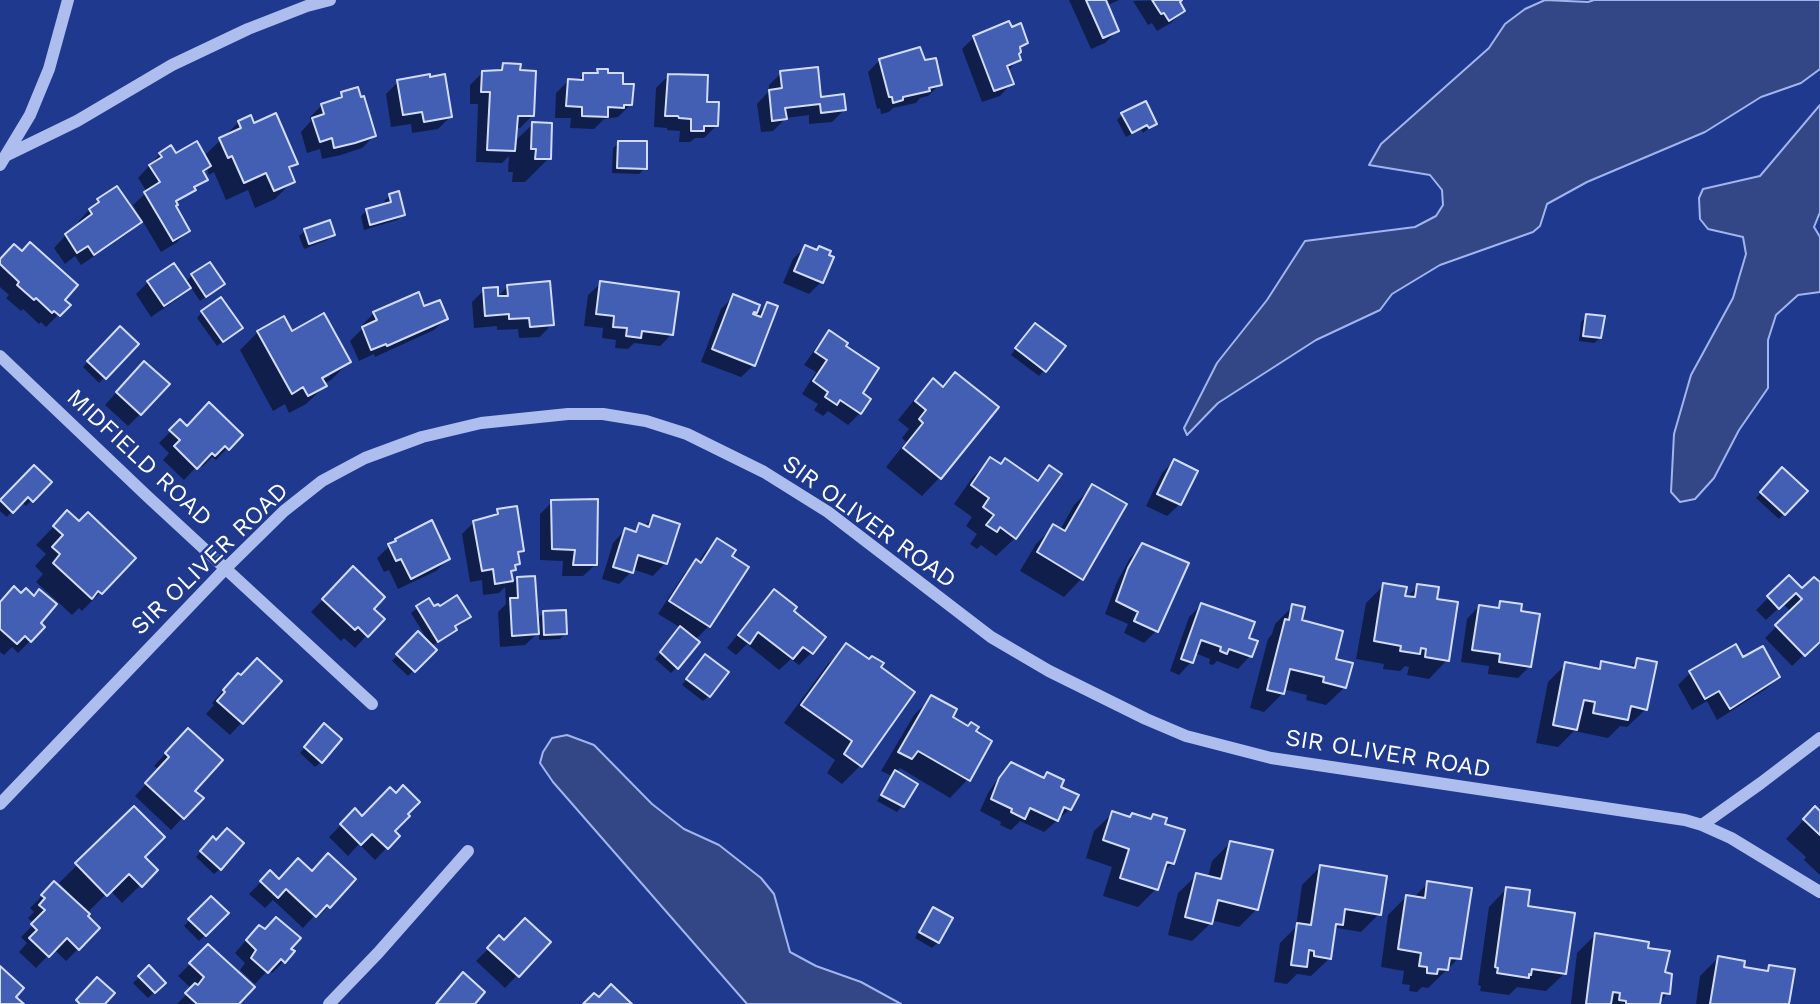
<!DOCTYPE html>
<html>
<head>
<meta charset="utf-8">
<style>
  body { margin:0 }
  canvas { display:block; background:#1e398e }
</style>
</head>
<body>
<canvas width="1820" height="1004"></canvas>
<script>
const ctx = document.querySelector('canvas').getContext('2d');
ctx.lineJoin = 'round';
function fillPath(path, color) { ctx.fillStyle = color; ctx.fill(path, 'evenodd'); }
const shape = rows => new Path2D(rows.map(r => 'M' + r).join(''));
function stroke(path, color, width, dash) { ctx.strokeStyle = color; ctx.lineWidth = width; ctx.lineCap = dash ? 'butt' : 'round'; ctx.setLineDash(dash || []); ctx.stroke(path); }
function drawText(font, color, halo, rows, align = 'center') {
  ctx.font = font + ' "Work Sans",sans-serif'; ctx.lineWidth = 5; ctx.setLineDash([]); ctx.textBaseline = 'middle'; ctx.strokeStyle = halo; ctx.fillStyle = color; for (const [text, x, y, turn = 0] of rows) {
    ctx.save(); ctx.translate(x, y); ctx.rotate((+turn || 0) * Math.PI / 180); ctx.textAlign = isNaN(turn) ? turn : align; if (halo) ctx.strokeText(text, 0, 0); ctx.fillText(text, 0, 0); ctx.restore();
  }
}
const water = shape([
  [1545,0,1588,2,1594,0,1820,0,1820,69,1801,83,1761,97,1705,132,1587,182,1547,204,1540,226,1533,232,1440,265,1392,294,1380,310,1316,340,1218,403,1187,435,1184,428,1217,363,1267,300,1305,241,1415,227,1436,216,1443,205,1442,190,1430,175,1369,165,1381,144,1489,48,1505,24,1525,9,1545,0],
  [1820,105,1820,212,1814,227,1820,237,1820,292,1798,295,1776,315,1768,340,1768,388,1739,430,1714,478,1695,499,1680,502,1671,492,1674,434,1691,375,1733,298,1746,254,1743,237,1708,229,1700,219,1699,198,1703,189,1760,176,1820,105],
  [567,735,594,745,652,804,684,829,719,845,761,878,774,894,790,952,816,966,861,982,901,1004,747,1004,553,782,540,763,543,752,552,738,567,735]
]);
const shadow = shape([
  [1069,0,1119,0,1106,6,1117,31,1105,43,1091,49],
  [1180,0,1178,2,1183,11,1171,23,1157,31,1152,23,1148,25,1133,1],
  [974,37,1026,43,1017,54,1019,59,1007,72,1012,83,1000,96,982,102,962,49],
  [880,60,924,62,940,84,928,96,920,98,916,103,893,108,889,112,881,114,880,108,877,109,868,72],
  [504,65,518,72,532,116,520,128,515,128,514,142,533,124,549,158,525,182,512,182,513,172,508,172,509,156,502,163,476,162,478,104,470,104,470,85,482,73,497,72],
  [598,71,621,86,630,105,618,117,604,119,594,129,570,128,571,118,555,118,556,93,568,81,577,81,584,74,594,75],
  [781,73,820,99,844,110,832,122,809,124,809,115,786,118,773,131,761,132,757,104,769,91,769,85],
  [668,76,705,103,716,126,704,138,695,138,690,142,679,142,680,131,667,130,667,128,654,127,656,88],
  [398,82,450,117,438,129,412,133,411,124,391,127,386,94],
  [342,94,374,136,362,148,341,155,322,159,320,149,307,153,301,132,311,121,310,117,322,105,334,102],
  [1122,115,1155,123,1143,133,1141,129,1126,137,1117,120],
  [239,122,253,125,296,163,289,170,293,181,275,199,255,208,248,190,226,200,214,172,209,175,207,168,202,173,205,179,175,205,188,231,176,243,161,252,133,205,147,192,138,178,160,154,204,156],
  [619,143,645,168,639,174,612,173,613,148],
  [116,188,140,222,127,234,81,265,75,256,65,264,54,248,66,235,80,225,78,222,98,200],
  [390,196,403,215,397,220,364,230,361,216,366,211,386,205,384,201],
  [305,231,333,235,327,240,304,249,299,236],
  [805,247,821,282,809,294,783,283,793,259],
  [0,261,63,300,68,305,46,327,41,322,39,324,23,309,21,311,6,298,9,295,0,287],
  [173,265,185,283,192,275,223,284,200,301,190,286,176,300,151,317,136,294,148,282],
  [601,283,672,334,660,346,634,343,628,349,615,348,616,340,602,338,603,328,584,326,588,295],
  [508,286,552,324,540,337,519,338,518,329,497,330,497,326,474,328,472,302,484,290,497,298],
  [733,297,758,306,752,319,768,304,754,365,741,377,701,362,721,309],
  [423,308,446,318,434,330,375,357,374,354,359,361,350,341,363,328,362,325,374,313],
  [202,312,241,328,217,346,197,318],
  [1587,316,1600,338,1594,343,1579,341,1581,322],
  [120,328,137,344,99,383,83,367],
  [1029,330,1064,347,1039,376,1011,355],
  [258,332,291,334,349,362,331,380,324,384,325,386,306,404,289,413,285,404,273,411,240,350],
  [330,372,330,376,315,384,314,381],
  [830,333,844,347,860,394,860,413,848,425,828,411,823,416,814,410,818,404,802,394,816,372,804,365,818,345],
  [955,374,940,477,922,496,886,467,906,442,902,438,909,429,898,420,915,399,933,381,941,388],
  [132,375,140,414,128,426,105,405],
  [180,422,186,428,240,435,216,460,212,457,202,467,199,464,184,480,163,460,169,453,159,443],
  [990,460,1035,481,1049,467,1015,538,996,556,981,545,977,549,970,544,977,534,966,526,972,517,954,504,972,478],
  [1174,461,1180,504,1167,516,1146,506,1162,473],
  [34,467,49,482,26,506,21,501,7,517,0,511,0,503],
  [1782,470,1805,491,1779,519,1756,498],
  [1093,486,1082,578,1064,597,1020,571,1036,544,1054,526,1060,530,1074,505],
  [552,502,596,564,583,576,562,576,563,561,540,560,540,514],
  [498,511,523,551,517,556,519,563,510,573,512,584,517,578,536,620,543,613,566,633,560,639,539,640,539,632,525,645,500,647,498,612,506,604,505,587,499,593,483,595,482,580,470,582,462,534,474,522,491,518],
  [67,513,79,524,134,558,82,611,79,608,72,615,36,582,43,574,35,566,46,554,36,545],
  [653,517,665,563,653,576,632,569,631,572,619,584,602,579,613,543,625,530,632,533,639,525,644,527],
  [396,540,448,559,436,571,398,589,389,570,384,572,377,558],
  [717,540,730,557,746,567,709,626,695,640,677,667,671,673,655,659,681,628,658,614,684,574,696,562,698,563,705,552],
  [1142,546,1156,631,1144,643,1124,633,1128,624,1105,614,1117,582,1130,558],
  [1789,577,1802,591,1820,584,1820,639,1792,666,1765,638,1791,612,1783,604,1766,620,1756,610],
  [341,581,382,619,355,648,344,638,341,641,311,612],
  [1384,585,1403,598,1406,598,1418,586,1447,660,1429,679,1407,675,1409,667,1405,666,1400,671,1383,669,1384,664,1356,659,1366,603],
  [428,600,434,609,468,616,454,628,455,629,449,635,431,646,434,650,408,676,392,661,418,634,430,644,411,613],
  [0,603,38,623,30,641,18,653,12,647,4,655,0,652],
  [1501,603,1530,666,1518,678,1488,674,1489,666,1461,662,1467,619,1479,606,1495,609],
  [762,604,791,612,811,653,799,665,791,659,779,670,747,644,736,655,727,648],
  [1201,605,1247,639,1255,642,1250,656,1238,669,1217,661,1213,665,1209,664,1210,659,1195,653,1191,662,1179,675,1170,671,1189,617],
  [1293,606,1300,622,1334,660,1345,687,1326,705,1306,700,1307,695,1283,689,1282,694,1264,712,1250,708,1268,639,1272,634,1275,624],
  [846,646,860,766,842,784,827,773,835,760,784,723,828,664],
  [1736,647,1743,659,1778,677,1766,689,1717,720,1707,701,1692,710,1678,685,1690,673],
  [1638,660,1646,709,1627,727,1620,726,1608,738,1574,731,1558,747,1536,743,1548,682,1566,664,1595,670,1602,663,1628,669],
  [700,662,709,696,703,701,682,685],
  [240,677,280,681,230,735,206,714,214,705,212,703,226,687],
  [932,697,951,718,974,732,968,779,950,798,900,768,896,772,915,784,902,806,897,812,877,801,892,776,881,771,914,715],
  [318,731,321,762,315,767,300,753],
  [176,742,193,791,201,798,171,830,135,796,159,770,154,766],
  [1011,764,1042,779,1047,774,1059,787,1070,809,1044,832,1020,821,1011,830,1000,825,1001,822,980,811,988,793,999,777],
  [1815,808,1820,813,1820,875,1804,860,1806,857,1786,839],
  [134,809,143,857,156,870,122,903,110,890,86,914,78,949,66,961,54,949,36,968,19,952,27,943,21,937,34,924,28,918,34,912,30,908,42,896,67,895,69,893,59,883],
  [355,811,362,818,393,831,398,836,375,860,359,844,348,856,329,837],
  [1113,813,1128,818,1132,815,1149,820,1154,816,1163,825,1173,863,1161,874,1156,889,1138,907,1103,896,1112,867,1086,858,1094,831],
  [1230,843,1257,909,1239,927,1211,920,1211,923,1192,941,1168,935,1178,893,1197,875,1208,877,1212,861],
  [207,844,220,869,214,874,196,857],
  [1320,867,1379,914,1361,932,1337,928,1333,932,1330,958,1311,976,1297,974,1287,984,1274,982,1280,943,1296,927,1302,885],
  [270,873,279,880,311,873,329,906,317,918,314,916,303,928,273,900,265,908,249,894],
  [1428,883,1459,958,1428,988,1422,987,1417,992,1409,991,1410,985,1402,984,1404,971,1381,967,1388,915,1406,897,1413,898],
  [1507,888,1526,908,1565,973,1546,991,1517,987,1509,995,1480,991,1481,986,1478,985,1489,907],
  [211,898,227,913,199,941,184,926],
  [933,909,938,942,932,948,915,938,927,915],
  [1595,935,1646,950,1663,973,1668,993,1658,1004,1571,1004,1577,953],
  [499,938,504,942,549,942,505,988,476,961],
  [247,939,289,949,284,961,272,973,268,970,255,984,240,970,245,963,235,953],
  [208,946,236,1004,177,1004,192,989,178,976],
  [1718,958,1742,968,1764,972,1769,966,1788,1004,1696,1004,1700,976],
  [149,967,164,983,148,998,133,983]
]);
const building = shape([
  [1086,0,1106,0,1119,31,1103,38,1086,0],
  [1152,0,1182,0,1180,2,1185,11,1169,21,1164,13,1161,14,1152,0],
  [1009,21,1012,27,1021,23,1028,43,1020,47,1021,52,1019,54,1021,60,1007,66,1014,84,994,91,973,36,1009,21],
  [920,47,925,60,936,58,942,85,929,88,930,91,903,97,903,100,893,103,892,97,889,97,879,59,920,47],
  [503,63,521,64,520,70,536,71,534,116,518,116,515,151,487,150,490,92,481,92,482,71,502,70,503,63],
  [818,67,821,97,844,94,846,110,821,113,820,104,785,108,787,119,772,121,769,90,782,88,780,71,818,67],
  [597,69,608,69,608,73,623,73,623,84,634,84,632,105,624,105,624,108,608,107,608,117,582,116,582,107,566,106,568,79,583,80,583,73,598,73,597,69],
  [430,74,430,77,445,74,452,117,424,122,422,112,403,115,397,80,430,74],
  [668,74,708,75,707,102,719,102,718,126,704,126,704,131,691,131,691,119,679,118,678,116,665,116,668,74],
  [358,87,361,97,364,96,376,136,355,143,334,148,332,138,320,142,312,118,324,114,321,104,342,97,341,92,358,87],
  [1146,101,1157,124,1149,128,1147,125,1132,133,1121,113,1146,101],
  [276,113,298,164,289,167,295,182,274,191,266,173,244,183,232,156,228,158,219,138,241,128,238,121,251,115,254,123,276,113],
  [532,122,552,123,551,159,535,159,536,149,531,149,532,122],
  [197,141,211,166,203,171,208,180,194,187,196,190,176,201,178,205,176,206,190,231,173,241,144,192,160,182,149,165,162,157,159,153,171,145,176,153,197,141],
  [618,141,647,141,647,169,617,168,618,141],
  [117,186,142,222,94,255,88,246,77,253,65,234,92,214,89,209,99,202,97,199,117,186],
  [399,191,405,215,370,225,366,209,391,202,389,194,399,191],
  [330,220,335,235,309,244,304,229,330,220],
  [30,242,78,285,65,300,71,305,60,316,54,311,52,313,36,298,34,300,17,285,19,282,0,264,0,259,14,244,22,251,30,242],
  [805,245,817,250,819,246,831,251,829,255,834,257,823,283,794,271,805,245],
  [210,262,225,284,206,297,191,274,210,262],
  [174,263,191,288,164,306,147,281,174,263],
  [550,281,554,325,530,327,529,318,509,319,509,314,485,316,483,288,498,287,498,296,508,296,507,285,550,281],
  [600,281,679,292,673,335,642,331,641,338,626,336,627,328,613,327,614,316,596,314,600,281],
  [419,292,424,306,440,300,448,319,387,346,386,344,371,350,362,327,377,320,373,312,419,292],
  [733,294,760,305,757,313,754,312,753,314,761,317,767,302,778,306,755,366,712,349,733,294],
  [221,297,243,328,223,342,201,311,221,297],
  [324,313,351,362,322,378,327,386,308,396,303,387,292,394,257,331,284,316,292,331,324,313],
  [1586,314,1605,316,1601,338,1583,336,1586,314],
  [1035,323,1066,346,1046,372,1015,348,1035,323],
  [120,326,139,344,106,379,87,361,120,326],
  [829,330,848,343,846,346,879,368,863,393,871,399,861,414,840,400,837,405,825,397,828,392,813,381,827,360,815,352,829,330],
  [144,361,170,384,141,415,116,392,144,361],
  [955,372,999,407,941,479,903,448,923,423,919,419,926,410,915,401,933,378,943,387,955,372],
  [209,402,243,435,229,450,225,446,215,456,212,453,197,469,174,446,180,440,169,430,180,419,187,426,209,402],
  [990,457,1001,464,1005,458,1038,481,1049,465,1062,474,1016,539,1000,527,997,532,986,525,994,515,983,507,989,498,971,485,990,457],
  [1174,459,1198,471,1181,505,1157,494,1174,459],
  [34,465,52,482,33,502,28,497,13,513,0,500,34,465],
  [1782,467,1808,491,1785,515,1760,492,1782,467],
  [1092,484,1127,504,1083,580,1037,552,1053,524,1065,531,1092,484],
  [598,499,597,565,573,565,575,550,552,549,551,500,598,499],
  [517,506,524,551,518,552,520,564,515,565,516,570,511,571,513,581,495,584,493,569,482,571,473,521,498,514,497,509,517,506],
  [67,510,79,521,88,512,136,558,102,594,98,591,92,599,53,563,60,554,52,547,63,535,53,526,67,510],
  [653,515,680,524,667,564,638,555,633,573,613,567,625,528,636,532,639,523,649,527,653,515],
  [432,520,450,559,411,579,401,559,396,561,388,544,396,541,395,539,432,520],
  [717,538,736,550,732,556,749,567,710,627,669,601,696,559,701,563,717,538],
  [1142,543,1189,563,1158,632,1134,621,1138,612,1116,601,1128,568,1142,543],
  [353,566,385,597,374,609,385,619,368,637,358,627,355,630,322,599,353,566],
  [1789,575,1802,588,1814,577,1820,582,1820,642,1805,656,1775,625,1802,599,1796,593,1779,609,1767,596,1789,575],
  [535,576,539,634,512,636,510,598,518,598,517,577,535,576],
  [1383,583,1407,587,1405,596,1415,597,1417,584,1439,587,1437,599,1458,602,1449,661,1425,657,1426,649,1421,648,1420,654,1400,651,1401,646,1374,641,1383,583],
  [14,586,21,593,26,588,34,596,39,589,57,604,41,623,45,627,31,642,25,636,17,644,0,629,0,602,14,586],
  [774,589,797,607,794,611,826,637,813,654,803,647,793,659,758,632,750,644,738,635,774,589],
  [457,595,471,617,455,626,457,630,438,642,416,606,429,598,434,606,438,604,440,606,457,595],
  [1500,601,1522,604,1521,611,1540,614,1531,667,1499,662,1500,654,1472,650,1479,605,1499,608,1500,601],
  [1201,603,1255,622,1249,638,1258,641,1252,657,1229,649,1227,654,1220,651,1221,647,1201,640,1193,663,1181,659,1201,603],
  [1292,604,1305,607,1302,620,1343,631,1336,659,1353,663,1346,688,1323,682,1324,677,1290,669,1284,694,1267,690,1285,619,1289,620,1292,604],
  [566,610,567,634,544,635,543,611,566,610],
  [680,626,700,642,678,669,660,652,680,626],
  [418,631,437,650,415,672,396,654,418,631],
  [846,643,869,659,872,656,884,663,881,667,915,692,862,767,844,754,852,741,801,705,846,643],
  [1736,644,1743,657,1763,646,1780,677,1730,709,1719,691,1705,699,1689,671,1736,644],
  [705,654,729,672,710,697,686,679,705,654],
  [257,658,282,681,243,724,217,701,225,692,223,690,238,673,241,675,257,658],
  [1637,658,1657,662,1647,710,1631,706,1628,720,1593,713,1595,702,1584,700,1577,730,1553,725,1565,662,1600,669,1601,661,1635,668,1637,658],
  [931,695,957,709,953,717,968,726,971,722,979,727,976,731,992,741,970,781,918,751,912,759,898,752,931,695],
  [324,723,342,739,322,763,304,747,324,723],
  [188,728,223,760,195,791,204,798,184,819,145,783,169,757,165,753,188,728],
  [1011,762,1044,778,1047,772,1064,780,1061,787,1079,795,1071,810,1064,807,1058,821,1030,808,1025,819,1011,812,1012,809,991,799,999,778,1011,762],
  [895,770,918,784,904,807,881,795,895,770],
  [403,785,420,802,408,814,410,816,395,831,400,836,388,849,372,834,361,845,340,824,355,808,362,816,390,787,396,793,403,785],
  [134,806,165,837,145,857,158,870,142,887,129,874,107,896,75,863,134,806],
  [1815,806,1820,811,1820,835,1803,819,1815,806],
  [1112,811,1130,817,1132,813,1151,819,1153,814,1167,818,1165,824,1185,830,1174,864,1167,862,1158,890,1120,878,1129,849,1103,840,1112,811],
  [227,828,244,843,221,870,200,851,213,836,216,840,227,828],
  [1230,841,1273,850,1258,910,1218,900,1212,924,1185,917,1196,873,1221,879,1230,841],
  [328,853,356,879,330,908,327,905,316,917,286,889,278,898,260,881,270,870,279,879,298,858,312,871,328,853],
  [1320,865,1387,876,1381,915,1345,909,1343,925,1336,924,1331,959,1314,956,1314,951,1309,950,1307,967,1291,965,1297,923,1311,925,1320,865],
  [54,881,90,914,88,916,100,928,79,950,67,938,49,957,29,938,37,930,31,924,45,910,39,905,45,898,41,895,54,881],
  [1427,881,1472,888,1461,959,1450,958,1448,970,1438,969,1437,974,1427,973,1427,967,1419,966,1421,953,1398,949,1406,895,1425,898,1427,881],
  [1506,887,1530,890,1528,906,1575,913,1566,974,1532,969,1531,975,1529,974,1529,978,1497,973,1498,968,1495,967,1506,887],
  [211,896,229,913,206,936,188,919,211,896],
  [933,907,953,918,939,943,919,932,933,907],
  [276,917,301,938,291,949,295,951,285,963,281,959,268,973,251,958,256,950,246,940,259,925,265,929,276,917],
  [525,918,551,942,519,977,487,948,499,935,504,940,525,918],
  [1595,933,1649,942,1648,948,1670,951,1665,972,1672,974,1670,994,1662,993,1660,1004,1626,1004,1626,1001,1619,1000,1620,993,1613,992,1611,1004,1586,1004,1595,933],
  [208,944,255,987,239,1004,197,1004,185,993,195,983,198,985,204,977,189,963,208,944],
  [1718,956,1745,961,1744,967,1768,971,1769,965,1795,969,1789,1004,1710,1004,1718,956],
  [149,965,166,983,155,993,138,976,149,965],
  [0,966,24,988,16,997,24,1004,0,1004,0,966],
  [463,972,485,992,475,1004,436,1004,463,972],
  [97,977,115,993,105,1004,80,1004,76,1000,97,977],
  [611,984,632,1004,583,1004,594,993,599,997,611,984]
]);
const minor = shape([
  [7,155,77,121,172,65,248,29,307,6,330,0],
  [0,165,30,115,49,69,68,0],
  [0,356,147,496,372,704],
  [0,804,226,568,284,511,322,481,365,458,422,437,481,423,568,414,603,414,646,421,687,434,764,472,828,512,991,637,1049,671,1146,719,1186,736,1271,758,1685,820,1702,825,1731,838,1820,892],
  [1702,825,1761,783,1820,738],
  [329,1004,378,953,468,851]
]);
const streetNames = [
  ["MIDFIELD ROAD",139,458,43],
  ["SIR OLIVER ROAD",869,522,36],
  ["SIR OLIVER ROAD",210,559,-44],
  ["SIR OLIVER ROAD",1388,754,9]
];
fillPath(water, '#334685');
stroke(water, '#a0b5ee', 2);
fillPath(shadow, '#0007');
fillPath(building, '#435fb4');
stroke(building, '#d2dcf9', 2);
stroke(minor, '#adbded', 12);
drawText('24px', '#fff', '#1e398e', streetNames);
</script>
</body>
</html>
